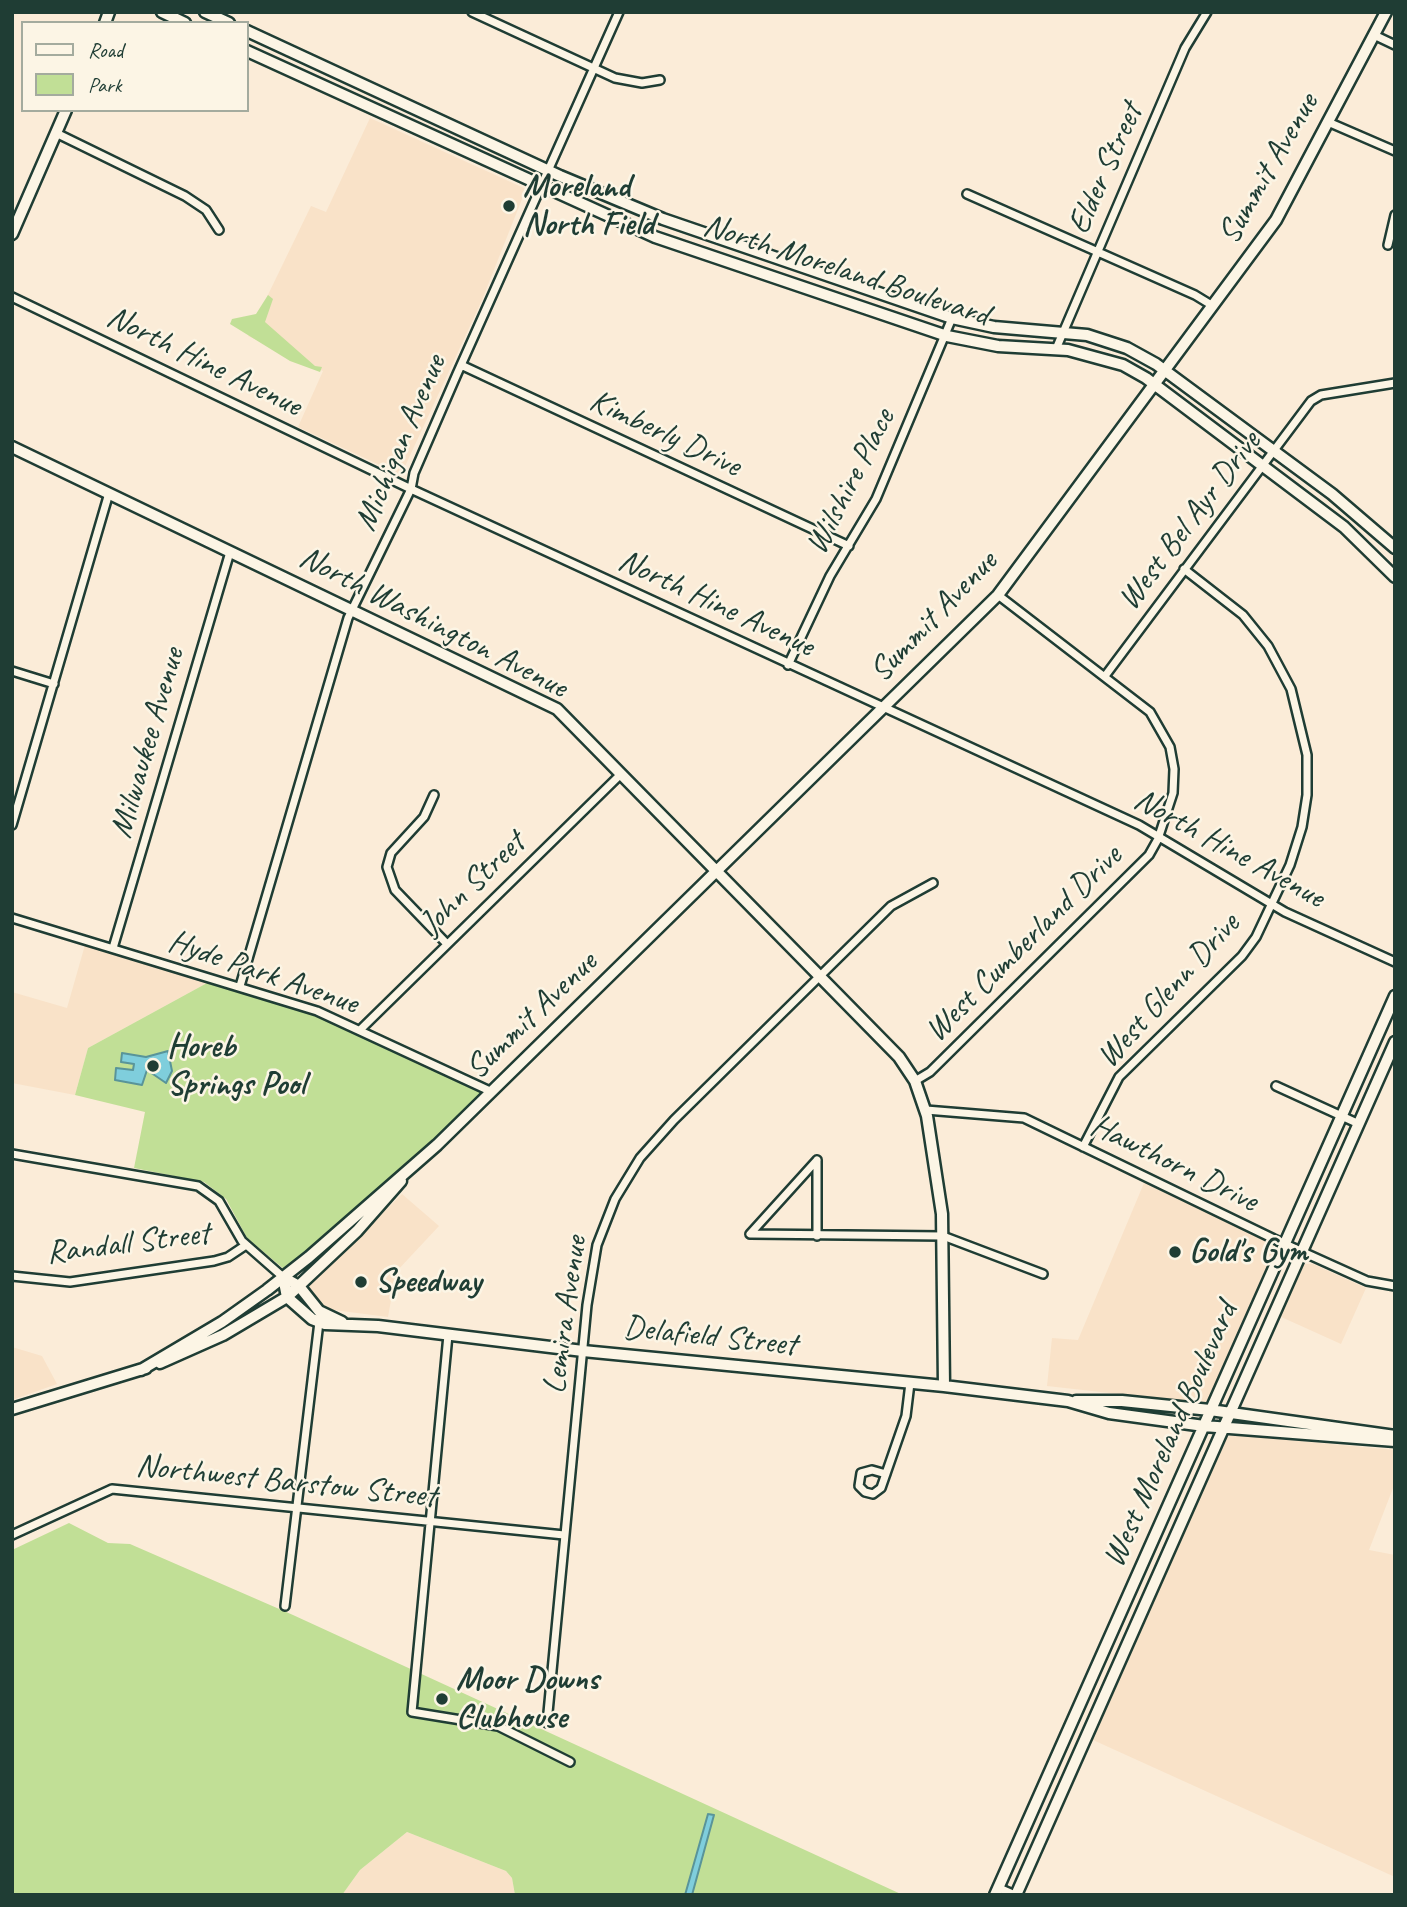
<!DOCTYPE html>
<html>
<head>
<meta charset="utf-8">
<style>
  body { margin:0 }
  #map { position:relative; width:1407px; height:1907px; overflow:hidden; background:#fbecd8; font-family:Caveat,sans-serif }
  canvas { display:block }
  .frame { position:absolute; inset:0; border:14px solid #1f3d34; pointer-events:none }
  .legend { position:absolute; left:21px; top:21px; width:228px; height:91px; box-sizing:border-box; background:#fcf5e5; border:2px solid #a4ab9e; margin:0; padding:9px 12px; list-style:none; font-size:21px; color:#1f3d34 }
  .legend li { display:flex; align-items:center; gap:14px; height:35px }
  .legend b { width:35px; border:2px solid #a4ab9e }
</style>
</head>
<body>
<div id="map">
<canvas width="1407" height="1907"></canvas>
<div class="frame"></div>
<ul class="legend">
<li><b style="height:9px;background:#fcf5e5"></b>Road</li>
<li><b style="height:19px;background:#c1df96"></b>Park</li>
</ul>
</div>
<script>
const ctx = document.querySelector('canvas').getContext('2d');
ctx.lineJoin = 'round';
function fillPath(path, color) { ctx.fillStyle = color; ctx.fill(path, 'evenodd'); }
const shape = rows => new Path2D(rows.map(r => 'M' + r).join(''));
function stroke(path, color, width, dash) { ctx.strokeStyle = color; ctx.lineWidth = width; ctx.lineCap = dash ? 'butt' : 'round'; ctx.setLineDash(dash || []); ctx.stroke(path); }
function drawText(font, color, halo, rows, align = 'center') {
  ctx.font = font + ' Caveat,sans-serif'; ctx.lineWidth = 5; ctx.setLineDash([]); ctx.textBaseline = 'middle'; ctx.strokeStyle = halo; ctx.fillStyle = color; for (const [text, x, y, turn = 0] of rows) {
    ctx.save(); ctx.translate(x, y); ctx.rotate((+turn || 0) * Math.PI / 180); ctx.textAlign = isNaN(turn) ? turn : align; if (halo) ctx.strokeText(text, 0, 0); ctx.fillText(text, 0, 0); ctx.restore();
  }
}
const built = shape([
  [370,118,526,189,482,300,401,475,298,427,323,371,248,336,311,206,326,212],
  [85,945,207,983,88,1048,75,1095,12,1083,12,992,67,1008],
  [1144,1183,1270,1243,1278,1250,1208,1404,1047,1386,1052,1338,1078,1340],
  [402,1194,439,1226,396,1272,388,1317,326,1309,307,1291,309,1286],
  [1304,1264,1313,1264,1366,1288,1341,1344,1279,1316],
  [12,1347,42,1356,57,1384,12,1400],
  [1234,1435,1395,1450,1395,1483,1369,1550,1395,1555,1395,1877,1093,1740,1216,1459,1227,1437],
  [407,1832,506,1871,512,1878,515,1895,342,1895,360,1870]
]);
const green = shape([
  [268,295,273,299,265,322,315,366,322,367,320,372,290,361,230,324,232,319,256,314],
  [207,983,317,1016,481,1093,435,1140,285,1270,247,1238,226,1199,204,1182,134,1168,145,1112,75,1095,88,1048],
  [69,1523,108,1543,130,1544,293,1615,903,1895,515,1895,512,1878,506,1871,407,1832,360,1870,342,1895,12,1895,12,1550]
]);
const water = shape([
  [168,1051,172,1071,166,1083,147,1070,142,1085,115,1080,116,1068,133,1070,134,1064,121,1062,122,1053,146,1057,168,1051],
  [708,1814,714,1815,692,1895,685,1895,708,1814]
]);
const street = shape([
  [472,12,615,78,642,83,660,80],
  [1374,35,1395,45],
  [1328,122,1395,151],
  [56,133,185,196,206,210,219,230],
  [967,194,1195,295,1213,306],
  [1388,245,1395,215],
  [12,297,411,489,1139,825,1285,912,1395,962],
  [1056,349,1185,48,1207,12],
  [461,365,849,546],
  [788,665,830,576,876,499,952,318],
  [12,671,54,684],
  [1105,676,1311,401,1321,395,1395,383],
  [434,795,424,817,391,853,387,867,395,890,447,944],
  [12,825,109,493],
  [12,918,317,1011,492,1092],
  [113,948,230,552],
  [240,986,348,618,411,489,414,473,457,374,619,12],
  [360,1030,621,774],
  [915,1081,930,1072,1149,855,1158,839,1173,793,1174,769,1170,747,1150,712,998,595],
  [1276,1086,1359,1124],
  [926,1110,1024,1118,1274,1239,1367,1281,1395,1286],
  [1083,1147,1119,1077,1242,956,1256,937,1290,865,1302,827,1307,795,1307,755,1291,689,1268,646,1243,615,1184,569],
  [12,1154,198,1186,219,1201,242,1241,283,1277],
  [817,1160,750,1234,943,1236,1043,1274],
  [817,1236,817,1160],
  [12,1276,70,1282,214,1261,228,1257,246,1245],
  [448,1335,412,1712,498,1726,570,1762],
  [886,1474,872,1470,861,1473,859,1486,865,1492,873,1494,881,1488,906,1416,910,1383],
  [12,1535,112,1489,564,1535],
  [285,1606,319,1322],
  [547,1723,587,1305,597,1245,615,1199,640,1158,674,1120,891,906,933,883],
  [999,1888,1015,1895]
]);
const secondary = shape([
  [162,12,185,23],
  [205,12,229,23],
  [105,23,109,12],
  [247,31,560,176,663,219,952,318,994,327,1087,335,1127,348,1156,364,1332,494,1395,548],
  [247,51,655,237,947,336,998,346,1068,350,1123,365,1146,378,1344,527,1395,577],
  [12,234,66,110],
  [12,447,557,709,899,1057,915,1081,927,1116,942,1214,944,1386],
  [283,1277,287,1297,312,1319,325,1324,378,1326,583,1351,944,1386,1068,1401,1109,1413,1204,1426,1395,1441],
  [283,1277,299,1286,319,1311,342,1322],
  [160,1363,223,1335,287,1297,357,1231,401,1181],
  [141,1370,222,1322,267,1290,309,1257,437,1145,998,595,1276,220,1386,12],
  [1076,1401,1122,1401,1210,1410,1395,1436],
  [12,1409,146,1368],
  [995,1895,1395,996],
  [1016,1895,1395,1042]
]);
const markers = [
  [509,206,7,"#1f3d34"],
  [153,1066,7,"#1f3d34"],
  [1175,1252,7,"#1f3d34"],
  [361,1282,7,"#1f3d34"],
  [442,1699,7,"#1f3d34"]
];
const streetNames = [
  ["Elder Street",1106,169,-66],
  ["Summit Avenue",1269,169,-60],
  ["North Moreland Boulevard",846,271,18],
  ["North Hine Avenue",204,362,26],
  ["Kimberly Drive",665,434,25],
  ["Michigan Avenue",401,443,-67],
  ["Wilshire Place",851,482,-63],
  ["West Bel Ayr Drive",1190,521,-53],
  ["North Hine Avenue",716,604,25],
  ["Summit Avenue",934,617,-46],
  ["North Washington Avenue",433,623,27],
  ["Milwaukee Avenue",148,743,-74],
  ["North Hine Avenue",1229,849,29],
  ["John Street",473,884,-44],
  ["West Cumberland Drive",1024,944,-45],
  ["Hyde Park Avenue",263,973,19],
  ["West Glenn Drive",1169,991,-48],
  ["Summit Avenue",532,1016,-44],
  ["Hawthorn Drive",1174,1164,26],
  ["Randall Street",128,1244,-7],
  ["Lemira Avenue",566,1315,-82],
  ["Delafield Street",710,1337,6],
  ["West Moreland Boulevard",1171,1435,-66],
  ["Northwest Barstow Street",286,1482,6]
];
const poiNames = [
  ["Moreland",523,187],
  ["North Field",523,225],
  ["Horeb",167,1047],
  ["Springs Pool",167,1085],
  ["Gold's Gym",1189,1252],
  ["Speedway",375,1282],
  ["Moor Downs",456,1680],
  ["Clubhouse",456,1718]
];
fillPath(built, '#f9e2c8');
fillPath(green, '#c1df96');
fillPath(water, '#7fcedc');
stroke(water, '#599499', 2);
stroke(street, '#1f3d34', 12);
stroke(secondary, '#1f3d34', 15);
stroke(street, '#fcf5e5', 7);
stroke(secondary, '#fcf5e5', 10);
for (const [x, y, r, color] of markers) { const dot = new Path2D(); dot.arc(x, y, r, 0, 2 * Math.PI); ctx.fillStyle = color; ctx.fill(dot); stroke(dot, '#fcf5e5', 2.5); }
drawText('33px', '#1f3d34', '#fcf5e5', streetNames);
drawText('bold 33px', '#1f3d34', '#fcf5e5', poiNames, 'left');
</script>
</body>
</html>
